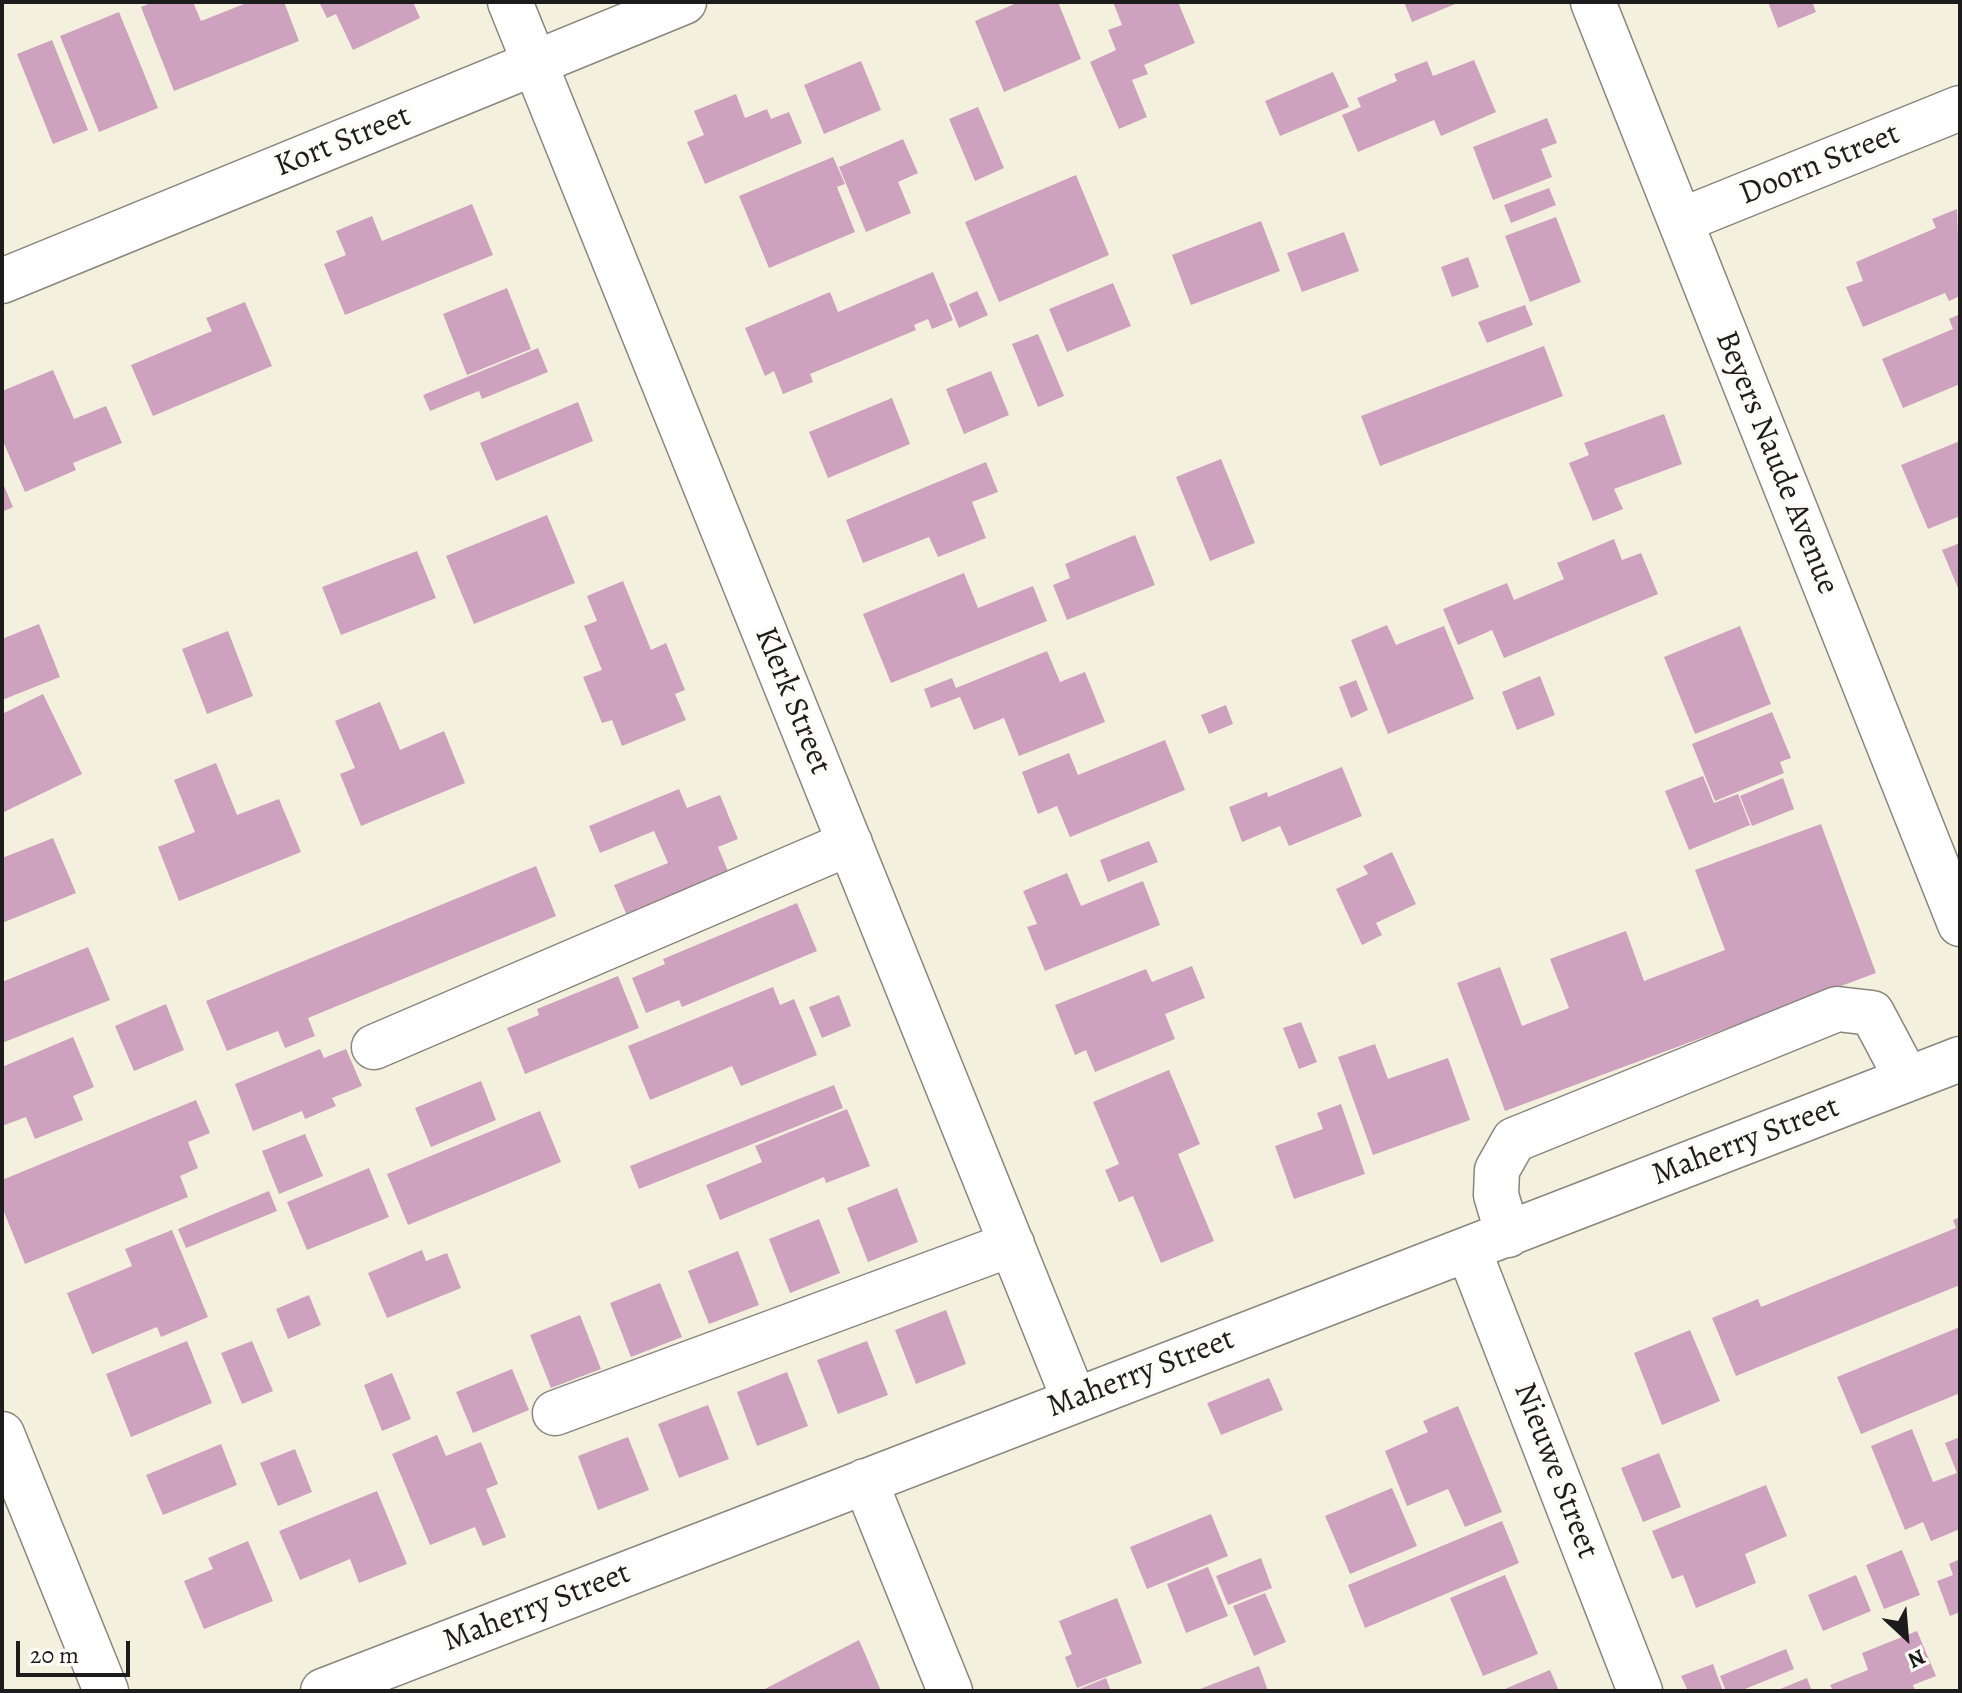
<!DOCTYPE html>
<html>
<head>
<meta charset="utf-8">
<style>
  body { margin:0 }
  #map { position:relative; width:1962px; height:1693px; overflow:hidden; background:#f4f0de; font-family:Alegreya,serif }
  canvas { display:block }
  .frame { position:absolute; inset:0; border:4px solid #1c1c1c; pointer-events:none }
  .north { position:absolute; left:1866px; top:1597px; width:80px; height:80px; -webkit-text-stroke:6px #fdfcf7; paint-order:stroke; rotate:154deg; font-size:22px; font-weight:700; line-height:32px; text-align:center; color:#1c1c1c }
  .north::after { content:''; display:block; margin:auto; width:28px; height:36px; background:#1c1c1c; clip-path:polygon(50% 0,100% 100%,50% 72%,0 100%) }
  .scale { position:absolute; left:16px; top:1641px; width:114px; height:36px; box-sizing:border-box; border:4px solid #1c1c1c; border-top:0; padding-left:10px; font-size:24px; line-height:28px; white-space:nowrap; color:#1c1c1c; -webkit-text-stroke:6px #fdfcf7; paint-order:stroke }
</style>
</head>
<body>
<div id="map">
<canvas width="1962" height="1693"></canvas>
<div class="frame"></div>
<div class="north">N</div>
<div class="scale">20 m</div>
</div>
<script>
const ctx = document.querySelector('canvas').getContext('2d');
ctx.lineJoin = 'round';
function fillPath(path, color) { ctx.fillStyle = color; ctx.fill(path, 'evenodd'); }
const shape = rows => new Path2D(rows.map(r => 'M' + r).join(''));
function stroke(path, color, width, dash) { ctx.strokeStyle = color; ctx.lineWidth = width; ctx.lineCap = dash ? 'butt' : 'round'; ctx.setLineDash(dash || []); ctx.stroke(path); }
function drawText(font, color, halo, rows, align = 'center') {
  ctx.font = font + ' Alegreya,serif'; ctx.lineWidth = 8; ctx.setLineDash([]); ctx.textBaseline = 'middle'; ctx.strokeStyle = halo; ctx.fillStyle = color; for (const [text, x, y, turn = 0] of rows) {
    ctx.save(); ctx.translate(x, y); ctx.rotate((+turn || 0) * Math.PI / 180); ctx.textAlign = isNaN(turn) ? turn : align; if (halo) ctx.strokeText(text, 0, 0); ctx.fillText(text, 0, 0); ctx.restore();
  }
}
const building = shape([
  [153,2,193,2,201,21,249,2,284,2,299,41,174,91,141,7],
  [319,2,413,2,420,18,353,50,336,14,327,18],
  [1019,2,1058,2,1081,59,1004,92,975,21],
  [1113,2,1178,2,1195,43,1144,65,1148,74,1132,80,1147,117,1119,129,1090,62,1116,50,1108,30,1122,25],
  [1404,2,1460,2,1412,22],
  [1768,2,1812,2,1816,12,1778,28],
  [119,12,158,108,99,132,60,36],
  [52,40,88,130,53,144,17,54],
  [1474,60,1496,112,1441,136,1434,120,1358,152,1342,115,1361,107,1357,98,1397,81,1394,74,1427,61,1433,76],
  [861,61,881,110,824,134,804,85],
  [1333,72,1349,107,1280,136,1265,101],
  [736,94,745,118,767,109,771,119,789,112,802,143,705,184,687,142,704,135,694,111],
  [978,107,1004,168,975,181,949,119],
  [1547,118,1557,143,1541,149,1552,177,1493,200,1473,147],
  [903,139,918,173,898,182,911,213,866,232,839,167],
  [833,157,845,184,837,187,855,232,769,268,739,196],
  [1076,175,1109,255,999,302,965,222],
  [1549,188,1556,205,1511,223,1504,205],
  [472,204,493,255,345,315,324,264,346,255,336,231,372,216,382,241],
  [1957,209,1960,296,1949,301,1945,293,1863,327,1846,287,1863,281,1856,262,1936,228,1932,219],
  [1556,217,1581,282,1530,302,1505,236],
  [1261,221,1280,271,1191,305,1172,255],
  [1344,232,1359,271,1302,292,1287,253],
  [1468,257,1479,287,1452,297,1441,267],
  [933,272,953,320,932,329,928,319,914,325,916,330,810,374,813,382,783,394,774,371,765,376,745,328,830,292,838,312],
  [1113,283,1131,326,1067,352,1049,309],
  [507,288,531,349,467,375,443,314],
  [977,291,988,315,959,328,949,304],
  [245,302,272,366,153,416,131,365,212,331,206,318],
  [1525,305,1533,325,1487,343,1478,322],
  [1960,314,1960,384,1903,408,1882,359,1953,329,1949,319],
  [1038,334,1064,396,1038,407,1012,344],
  [1544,346,1563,396,1380,466,1361,416],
  [538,348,548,372,482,399,479,391,430,411,423,395],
  [53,370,74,419,106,406,122,443,73,463,76,470,25,492,2,439,2,391],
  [991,371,1009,415,964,434,946,389],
  [892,398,910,444,828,478,809,432],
  [578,402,593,441,496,481,480,443],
  [1664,414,1682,464,1614,489,1623,509,1593,521,1569,463,1589,455,1584,443],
  [1960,441,1960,516,1928,529,1901,465],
  [1221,459,1255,543,1210,561,1176,477],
  [986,462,998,492,972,502,986,538,938,557,929,537,863,563,846,520],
  [2,481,13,507,2,512],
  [547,515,575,583,474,624,446,556],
  [1135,535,1155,585,1067,620,1053,585,1070,578,1065,564],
  [1614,539,1622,560,1641,553,1658,594,1504,658,1492,630,1458,645,1443,609,1507,583,1514,600,1564,579,1557,563],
  [1960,543,1960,593,1942,550],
  [417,551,436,598,341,635,322,587],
  [964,573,978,608,1033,586,1047,621,891,683,863,614],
  [623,581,651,650,666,643,685,690,675,694,686,720,622,746,612,720,602,723,583,677,602,670,584,626,597,621,587,596],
  [39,624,60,677,2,700,2,639],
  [1387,625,1396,645,1444,626,1474,699,1388,734,1351,640],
  [1740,626,1771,704,1695,734,1664,657],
  [228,631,253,696,207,714,182,649],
  [1047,651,1060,682,1085,672,1105,722,1019,756,1004,718,974,730,960,697,931,708,924,689,952,678,956,688],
  [1540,676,1555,715,1517,730,1502,692],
  [1356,680,1368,710,1351,718,1339,687],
  [43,694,82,774,2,813,2,714],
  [380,702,400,750,444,731,465,783,361,826,340,774,355,768,335,721],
  [1226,705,1233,724,1209,734,1201,715],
  [1772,712,1791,758,1780,762,1784,773,1715,801,1692,744],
  [1165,740,1185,790,1070,837,1057,806,1038,814,1022,772,1069,753,1078,775],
  [216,763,237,815,279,799,301,852,179,901,158,847,195,832,174,780],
  [1342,767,1362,816,1289,846,1280,826,1242,842,1229,807,1267,792,1268,797],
  [1703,776,1714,803,1738,794,1750,825,1689,850,1665,791],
  [1783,778,1794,809,1752,826,1740,796],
  [679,789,687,808,720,795,738,839,718,847,730,876,628,918,614,885,668,863,654,831,600,853,589,826],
  [1821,824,1876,973,1505,1111,1457,983,1500,967,1522,1026,1569,1008,1550,959,1626,931,1644,981,1725,950,1695,870],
  [53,838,76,893,2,923,2,858],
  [1149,841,1158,862,1108,882,1100,860],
  [1392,852,1416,904,1376,923,1382,935,1362,945,1336,889,1368,874,1363,866],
  [536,866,556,916,308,1018,315,1036,285,1048,278,1031,227,1051,206,1001],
  [1067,873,1081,906,1143,881,1160,925,1045,971,1027,927,1037,924,1023,891],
  [797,903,817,951,682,1007,679,1000,646,1013,632,978,665,964,663,959],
  [88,947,110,1000,2,1043,2,982],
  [1192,966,1205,998,1165,1014,1175,1039,1095,1072,1086,1050,1075,1055,1055,1005,1146,969,1152,982],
  [618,976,639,1028,525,1074,507,1028,539,1015,537,1009],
  [773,987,780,1005,794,999,817,1055,741,1086,732,1066,650,1100,628,1046],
  [839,995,851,1026,822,1038,809,1007],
  [166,1004,184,1050,134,1071,115,1026],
  [1301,1022,1317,1062,1299,1069,1283,1028],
  [73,1037,94,1087,73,1096,83,1120,35,1139,26,1117,2,1126,2,1067],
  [1375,1044,1388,1079,1448,1058,1470,1120,1373,1155,1338,1057],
  [320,1049,324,1058,346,1049,362,1086,332,1098,336,1106,305,1119,302,1111,253,1131,235,1084],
  [1169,1070,1200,1144,1178,1154,1214,1241,1161,1263,1133,1196,1119,1202,1105,1170,1119,1164,1093,1102],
  [481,1081,496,1120,431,1147,415,1108],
  [834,1085,843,1108,639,1189,630,1166],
  [196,1100,210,1133,188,1142,198,1168,180,1176,188,1197,25,1264,2,1207,2,1180],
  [1341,1104,1365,1174,1294,1199,1275,1146,1323,1129,1317,1113],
  [847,1109,870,1166,826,1183,824,1177,720,1220,706,1185,762,1162,755,1146],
  [540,1111,561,1162,408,1225,387,1174],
  [305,1134,323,1176,279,1194,262,1151],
  [369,1168,389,1217,307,1250,287,1202],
  [897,1188,918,1242,868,1262,847,1208],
  [269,1191,277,1211,186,1248,178,1229],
  [1960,1217,1960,1285,1736,1376,1712,1318,1758,1299,1761,1307,1956,1228,1953,1220],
  [819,1219,840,1273,790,1293,769,1239],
  [172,1230,208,1317,161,1337,157,1327,92,1354,67,1293,132,1266,125,1249],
  [422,1250,426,1261,447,1253,461,1288,387,1318,368,1273],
  [738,1251,759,1305,709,1324,688,1271],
  [660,1283,682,1337,631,1357,610,1303],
  [309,1295,321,1325,288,1339,276,1309],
  [946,1310,966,1364,916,1384,895,1330],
  [580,1315,601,1369,551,1388,530,1335],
  [1960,1327,1960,1393,1861,1434,1837,1377],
  [1690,1330,1720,1401,1662,1425,1634,1353],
  [187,1341,212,1403,131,1437,106,1374],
  [252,1341,273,1391,242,1404,221,1353],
  [867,1341,888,1395,838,1414,817,1360],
  [512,1369,529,1410,473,1433,456,1392],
  [787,1372,808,1426,757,1446,737,1392],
  [392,1373,411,1419,382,1431,364,1385],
  [1269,1378,1283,1410,1221,1435,1207,1403],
  [708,1405,729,1459,679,1478,658,1424],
  [1458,1406,1502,1512,1465,1527,1448,1489,1407,1506,1385,1451,1428,1432,1423,1421],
  [1912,1429,1933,1482,1957,1473,1945,1443,1960,1437,1960,1529,1931,1541,1923,1522,1905,1530,1871,1446],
  [437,1435,446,1456,481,1442,498,1484,486,1489,506,1537,483,1546,475,1527,430,1545,392,1454],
  [628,1437,649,1490,598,1510,578,1456],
  [221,1444,237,1485,163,1515,146,1475],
  [295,1449,312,1492,278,1506,260,1463],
  [1659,1453,1681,1507,1643,1522,1621,1468],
  [1766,1485,1787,1536,1745,1554,1756,1583,1696,1608,1683,1575,1672,1579,1652,1531],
  [1392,1488,1417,1546,1350,1574,1325,1516],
  [377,1491,407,1564,359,1583,350,1559,300,1580,279,1531],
  [1211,1514,1228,1556,1147,1589,1130,1547],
  [1502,1521,1519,1563,1365,1628,1348,1585],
  [248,1541,273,1601,204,1629,184,1581,213,1569,208,1558],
  [1902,1550,1920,1595,1884,1609,1866,1565],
  [1261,1558,1272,1588,1228,1605,1216,1576],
  [1960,1559,1960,1612,1950,1616,1937,1581,1953,1575,1949,1564],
  [1208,1567,1228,1616,1186,1633,1167,1584],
  [1505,1575,1538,1654,1483,1676,1450,1598],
  [1856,1575,1871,1611,1823,1631,1808,1595],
  [1265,1593,1286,1642,1254,1656,1233,1606],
  [1117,1598,1142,1663,1077,1688,1065,1657,1072,1654,1059,1621],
  [1917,1631,1936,1676,1913,1685,1915,1691,1833,1691,1830,1685,1868,1670,1862,1653],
  [859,1640,881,1691,761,1691],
  [1786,1649,1794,1669,1740,1691,1726,1691,1720,1676],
  [1713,1664,1723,1691,1688,1691,1681,1676],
  [1259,1666,1268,1691,1195,1691],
  [1550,1670,1559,1691,1500,1691],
  [1106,1678,1111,1691,1075,1691],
  [1807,1678,1812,1691,1775,1691]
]);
const minor = shape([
  [510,2,1074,1399],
  [1593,2,1960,924],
  [1680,221,1960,108],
  [2,281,684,2],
  [374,1047,850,843],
  [1508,1235,1496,1195,1497,1170,1514,1140,1837,1009,1872,1013,1907,1079],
  [1469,1251,1640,1691],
  [555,1413,1012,1244],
  [2,1434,106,1691],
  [865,1481,950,1691],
  [323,1691,1960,1059]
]);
const streetNames = [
  ["Kort Street",343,142,-22],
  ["Doorn Street",1820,165,-22],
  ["Beyers Naude Avenue",1776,463,68],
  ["Klerk Street",792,701,68],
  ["Maherry Street",1746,1142,-21],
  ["Maherry Street",1141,1374,-21],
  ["Nieuwe Street",1555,1471,69],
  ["Maherry Street",537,1608,-21]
];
fillPath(building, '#cea2be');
stroke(minor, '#88867d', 47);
stroke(minor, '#fff', 44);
drawText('32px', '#1c1c1c', '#fdfcf7', streetNames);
</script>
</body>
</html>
